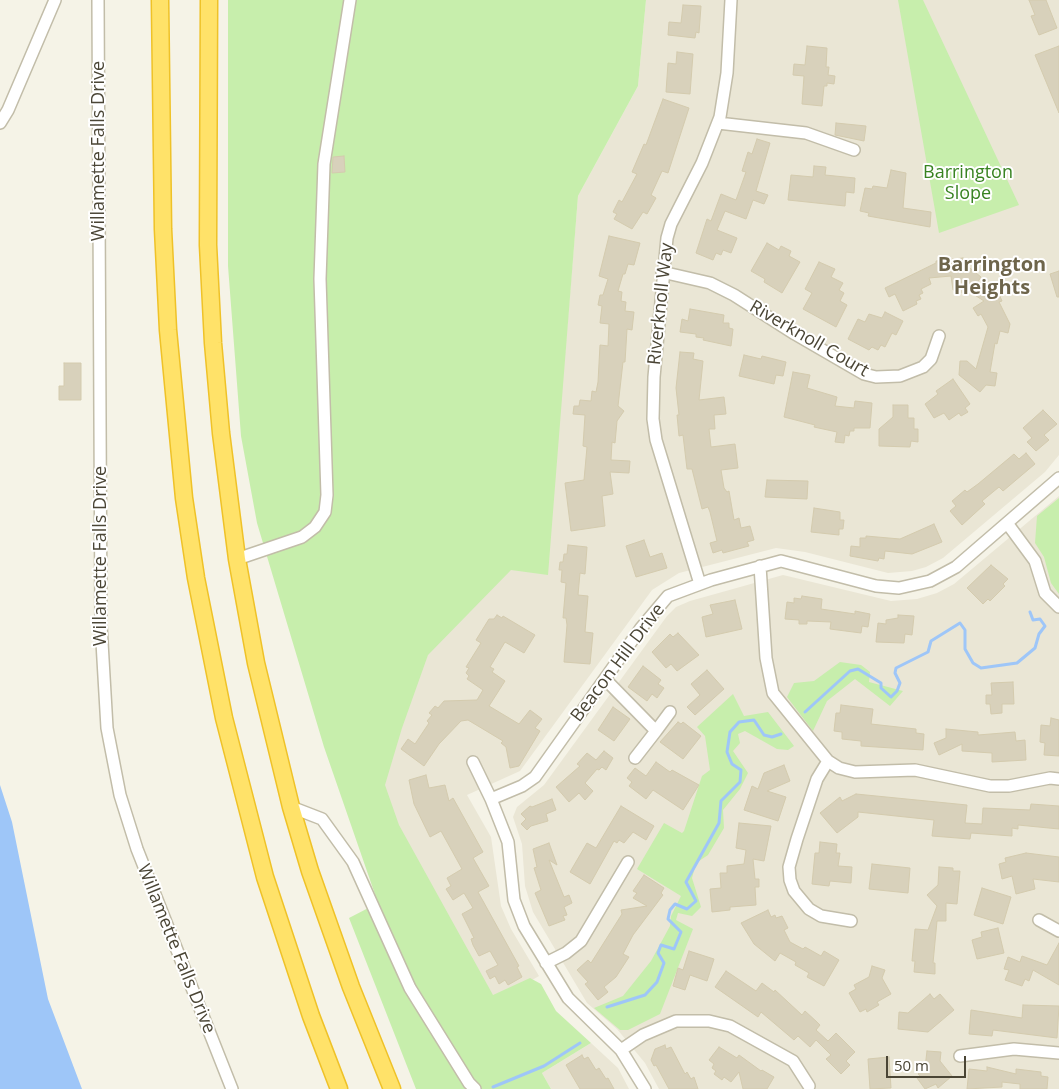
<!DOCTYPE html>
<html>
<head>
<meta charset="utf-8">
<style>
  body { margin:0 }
  #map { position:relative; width:1059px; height:1089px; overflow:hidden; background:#f5f3e7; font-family:"Open Sans",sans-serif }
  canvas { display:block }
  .scale { position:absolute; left:886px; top:1056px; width:80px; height:22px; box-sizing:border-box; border:2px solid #4a4535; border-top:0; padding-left:6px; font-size:15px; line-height:18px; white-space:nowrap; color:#4a4535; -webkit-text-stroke:4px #fff; paint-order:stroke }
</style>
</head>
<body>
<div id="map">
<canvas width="1059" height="1089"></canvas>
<div class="scale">50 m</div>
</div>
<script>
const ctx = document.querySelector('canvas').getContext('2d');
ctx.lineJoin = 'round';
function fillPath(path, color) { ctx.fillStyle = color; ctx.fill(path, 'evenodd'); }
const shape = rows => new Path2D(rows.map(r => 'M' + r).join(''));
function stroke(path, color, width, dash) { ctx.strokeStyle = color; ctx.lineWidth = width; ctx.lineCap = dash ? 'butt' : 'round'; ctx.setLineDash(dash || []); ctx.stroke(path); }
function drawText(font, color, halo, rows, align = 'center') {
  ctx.font = font + ' "Open Sans",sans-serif'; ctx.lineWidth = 4; ctx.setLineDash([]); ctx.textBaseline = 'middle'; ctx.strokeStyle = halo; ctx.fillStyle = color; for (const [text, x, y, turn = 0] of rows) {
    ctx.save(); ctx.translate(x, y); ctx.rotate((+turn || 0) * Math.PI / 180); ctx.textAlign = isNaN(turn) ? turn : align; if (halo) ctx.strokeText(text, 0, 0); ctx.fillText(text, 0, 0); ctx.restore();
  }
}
const residential = shape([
  [646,0,1059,0,1059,455,1045,472,943,558,926,567,912,571,888,573,805,552,776,548,679,573,652,590,520,771,467,795,491,837,501,906,511,929,539,976,491,1004,396,827,381,785,404,688,478,578,511,567,547,569,578,196,638,86],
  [1059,496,1059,1089,659,1089,645,1063,617,1029,587,1003,533,912,525,886,522,844,513,817,517,807,544,785,667,616,676,607,690,601,783,575,891,601,917,599,937,593,954,584],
  [591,1043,618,1068,629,1089,551,1089,542,1073]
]);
const green = shape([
  [228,0,646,0,638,86,578,196,548,575,511,570,428,655,402,728,385,785,399,825,493,995,530,978,541,984,556,1011,591,1043,542,1073,551,1089,416,1089,349,918,378,903,324,747,257,523,241,436,228,266],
  [898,0,923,0,1019,205,939,233],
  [1059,498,1059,594,1051,583,1044,557,1035,543,1037,516],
  [840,662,861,665,870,672,869,682,903,691,890,706,855,679,827,701,813,731,787,697,794,683,814,681],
  [733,694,744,716,768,712,794,746,788,750,777,749,745,731,738,734,740,743,733,751,748,773,740,789,723,810,724,828,708,855,696,863,692,878,701,907,692,916,678,913,676,920,693,929,660,1014,628,1030,620,1030,594,1008,623,996,651,961,670,926,671,916,681,896,637,869,664,823,682,833,684,831,702,776,710,770,705,736,697,727]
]);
const water = shape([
  [0,785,12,822,48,999,82,1089,0,1089]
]);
const stream = shape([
  [805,712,850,671,858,669,881,683,881,688,891,697,897,691,900,683,895,673,896,668,928,652,931,641,960,623,965,630,965,649,973,663,981,668,1017,663,1035,648,1039,634,1045,626,1040,619,1033,620,1030,612],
  [607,1007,645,995,657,982,664,963,658,953,661,945,674,949,681,932,668,919,670,910,675,904,687,909,696,901,686,882,719,823,721,801,740,782,741,770,732,764,727,752,730,732,739,722,754,720,764,735,772,737,781,734],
  [493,1087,544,1066,580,1043]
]);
const building = shape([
  [1029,0,1046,0,1057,28,1039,35,1031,16,1035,15,1029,0],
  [683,5,701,6,699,33,696,32,695,38,668,35,669,22,681,23,683,5],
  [807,46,827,48,826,67,829,67,828,75,835,76,834,84,827,83,827,86,824,86,822,106,802,104,804,76,793,75,794,64,805,65,807,46],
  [1059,46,1059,113,1035,55,1059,46],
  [677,52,693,54,690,94,666,92,668,63,676,64,677,52],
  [663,99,689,108,668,173,662,171,651,195,656,198,647,214,643,212,632,229,614,219,617,214,613,212,619,200,622,202,637,174,632,172,644,144,646,145,663,99],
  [836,123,866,126,864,141,835,135,836,123],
  [757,139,770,143,756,191,768,195,764,204,753,200,746,219,725,211,717,230,737,238,731,253,723,250,721,255,716,253,713,260,696,253,707,219,711,221,721,194,736,200,746,172,742,171,748,152,752,154,757,139],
  [344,156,345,172,332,173,333,157,344,156],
  [814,166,826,167,825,175,855,178,854,193,846,192,845,206,788,200,791,175,813,177,814,166],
  [891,170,906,173,903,208,931,212,930,227,868,216,869,213,860,211,865,188,872,189,873,186,887,188,891,170],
  [609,236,640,243,634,265,628,264,625,274,623,274,618,291,622,292,621,301,626,302,625,311,634,312,632,330,627,329,625,362,623,362,618,406,624,411,617,421,615,443,612,442,611,460,630,461,629,473,610,472,613,494,602,496,605,526,571,531,565,483,584,480,587,447,583,446,585,415,573,414,574,406,579,406,580,400,591,401,592,391,596,392,598,382,600,345,608,346,609,324,600,323,602,306,598,305,600,295,603,295,608,279,599,276,609,236],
  [767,243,779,250,781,246,791,251,789,256,800,262,782,293,764,282,765,279,751,271,767,243],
  [963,258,963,264,965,264,981,277,977,283,995,294,998,292,1002,301,999,302,1010,324,1008,333,1000,331,997,344,995,343,990,372,997,373,995,386,986,385,980,392,959,375,960,361,967,361,976,369,988,327,981,314,978,316,973,308,984,301,970,292,962,293,962,289,953,290,951,276,929,278,931,284,921,289,923,293,919,295,921,299,916,301,917,304,903,311,895,294,889,297,885,288,936,263,936,261,963,258],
  [819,262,835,269,831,277,843,283,839,290,844,293,840,301,847,305,836,327,803,309,812,293,805,289,819,262],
  [1059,271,1059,297,1057,297,1050,274,1059,271],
  [690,309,724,315,723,323,729,323,729,328,733,329,731,346,703,340,704,338,696,337,696,334,680,332,682,319,688,321,690,309],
  [885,312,903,321,896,335,892,333,885,347,881,345,878,350,872,347,869,350,848,339,858,319,865,322,869,314,882,318,885,312],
  [680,352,694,353,693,359,703,361,699,400,724,397,726,414,714,415,715,429,709,429,711,447,735,444,738,468,721,470,724,488,727,492,729,491,734,520,739,518,741,528,750,526,754,540,747,542,749,546,723,553,722,550,713,553,710,543,717,541,710,512,708,507,702,509,692,469,687,469,683,435,679,436,677,415,679,415,676,388,680,352],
  [744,355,761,359,762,356,786,362,783,376,776,375,774,384,739,376,744,355],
  [64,363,81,363,81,400,59,400,59,386,64,386,64,363],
  [793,372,810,375,807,388,837,397,835,406,854,408,855,401,872,403,870,428,854,428,854,431,850,431,849,436,845,435,844,443,835,442,837,432,814,427,815,425,784,417,793,372],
  [953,379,970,404,965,408,968,412,961,416,959,413,949,420,944,413,934,418,925,404,938,394,936,391,953,379],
  [893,405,908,405,908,418,914,418,914,429,918,429,918,442,911,441,910,447,879,446,879,429,893,417,893,405],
  [1043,410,1057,424,1044,435,1049,440,1036,451,1027,442,1032,438,1023,428,1043,410],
  [1026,453,1035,464,1003,491,999,487,982,501,985,504,962,525,950,511,956,506,952,501,965,490,967,492,978,484,1014,454,1019,459,1026,453],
  [767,480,808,481,807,499,765,497,767,480],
  [814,508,840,512,840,520,844,520,843,529,839,529,839,535,811,532,814,508],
  [934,524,942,542,912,554,885,551,884,559,879,558,878,561,850,556,851,546,860,547,860,538,866,538,866,536,900,539,934,524],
  [644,540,650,557,662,553,667,568,636,577,626,546,644,540],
  [568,545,587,547,585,574,580,573,578,595,588,596,585,632,593,633,590,664,564,662,567,625,566,618,563,618,566,583,561,582,562,570,559,570,560,562,563,562,564,554,567,554,568,545],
  [991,565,1008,579,1003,584,1005,586,990,601,988,599,983,604,967,588,991,565],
  [802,596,822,599,821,609,855,614,855,611,870,614,868,627,862,626,861,633,830,629,831,622,807,621,807,624,799,624,799,620,785,619,787,602,794,603,794,598,801,599,802,596],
  [735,600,742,629,706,637,702,617,713,614,710,605,735,600],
  [497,615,502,618,503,616,535,635,524,653,505,642,490,667,494,669,492,672,505,681,489,706,519,724,530,710,542,719,535,728,540,731,519,766,510,768,506,747,501,743,503,741,468,720,461,721,439,744,424,766,401,749,408,739,415,744,429,723,427,721,432,715,429,713,435,706,438,708,444,701,477,700,483,690,467,679,469,676,466,673,469,668,466,667,481,643,476,640,489,619,494,619,497,615],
  [898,615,914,616,912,635,905,634,904,643,876,642,878,623,886,624,886,620,898,618,898,615],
  [678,633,699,655,677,671,671,664,666,668,652,652,670,634,673,637,678,633],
  [643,666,661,680,658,684,664,688,657,698,652,694,647,701,628,687,643,666],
  [707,670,724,689,695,715,687,707,700,695,691,684,707,670],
  [1013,682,1014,704,1002,704,1002,713,991,714,990,704,986,704,986,695,992,695,991,683,1013,682],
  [841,705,873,709,871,724,916,729,916,733,924,734,923,750,861,746,861,741,842,739,842,732,834,731,836,713,840,713,841,705],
  [613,707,630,719,614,741,598,730,613,707],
  [1051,718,1059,720,1059,756,1044,755,1045,743,1040,742,1041,725,1050,726,1051,718],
  [678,722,681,724,683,722,701,736,683,759,660,742,678,722],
  [946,729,978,732,978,735,1015,732,1016,741,1025,740,1026,760,992,762,992,753,962,751,962,744,939,755,934,743,946,738,946,729],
  [604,751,613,758,606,770,602,767,599,770,597,769,585,783,593,791,585,800,579,793,569,802,556,787,580,766,577,764,587,753,596,760,604,751],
  [656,762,670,772,672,770,699,785,683,810,653,790,646,799,629,786,632,782,627,778,635,768,646,776,656,762],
  [784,765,790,781,767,791,786,797,778,821,744,810,752,786,758,789,764,773,784,765],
  [426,775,429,788,445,785,449,801,453,798,483,852,473,858,489,886,478,892,519,966,517,967,522,977,508,985,505,980,499,984,495,976,490,979,486,971,498,965,490,951,479,956,473,945,471,939,474,938,462,914,473,908,464,893,453,900,446,889,451,886,447,878,462,869,441,831,430,837,414,804,409,780,426,775],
  [856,794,967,805,965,823,982,824,983,808,1030,810,1031,804,1059,806,1059,829,1018,825,1018,829,1012,828,1012,836,971,833,970,839,932,836,934,820,858,812,858,817,837,833,820,813,840,797,842,801,856,794],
  [552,799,556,810,546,814,548,821,531,826,527,830,521,824,526,819,521,814,530,806,532,807,552,799],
  [621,806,654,826,646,840,633,832,624,843,619,840,617,843,614,841,590,884,570,872,587,843,596,848,621,806],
  [739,823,771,826,764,861,753,859,755,879,759,879,759,887,755,887,756,905,730,907,730,910,712,912,710,889,721,888,720,873,727,873,727,866,744,864,746,850,736,848,739,823],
  [820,842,837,844,836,853,840,853,838,866,852,867,851,883,830,881,829,886,812,884,815,853,819,853,820,842],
  [549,843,557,865,549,860,564,897,569,895,572,903,564,907,567,915,563,916,565,920,549,926,535,893,541,890,534,868,537,867,533,849,549,843],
  [1026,853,1059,857,1059,882,1033,879,1035,889,1016,894,1012,876,1002,879,999,864,1006,862,1005,858,1026,853],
  [872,864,910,868,908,893,869,889,872,864],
  [939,867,953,868,953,871,960,871,957,904,946,903,946,921,937,921,933,963,935,963,935,974,914,972,915,961,912,961,915,929,928,930,937,906,927,895,938,885,939,867],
  [644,875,664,888,661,893,663,895,633,935,623,954,629,957,616,977,604,987,608,992,598,1000,585,984,588,982,577,970,588,960,591,963,622,914,621,910,647,906,633,898,637,893,633,891,644,875],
  [982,888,1011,897,1003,924,974,915,982,888],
  [768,910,771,917,775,915,776,918,782,916,788,928,784,930,790,942,803,949,805,947,821,956,824,951,839,960,824,986,807,977,809,973,795,965,796,962,780,953,775,961,754,944,741,923,768,910],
  [998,928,1004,953,977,959,972,940,982,937,981,932,998,928],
  [1059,943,1059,985,1033,970,1029,981,1025,979,1022,986,1005,980,1009,970,1004,969,1008,957,1020,962,1022,956,1047,965,1059,943],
  [689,951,714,959,707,981,690,975,685,990,673,986,678,968,683,970,689,951],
  [872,966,885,970,882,978,891,994,877,1002,879,1005,867,1012,866,1009,860,1012,849,993,856,989,854,985,869,977,872,966],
  [726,971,756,991,762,983,774,992,775,990,802,1015,805,1011,817,1022,820,1025,816,1030,828,1041,836,1033,855,1052,846,1061,850,1065,841,1074,826,1059,831,1055,816,1040,810,1047,798,1036,794,1040,761,1012,758,1017,715,987,726,971],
  [930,994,934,999,940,994,954,1010,928,1032,898,1029,899,1012,908,1013,930,994],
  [1023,1005,1059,1006,1057,1038,993,1030,992,1036,969,1034,971,1010,1022,1018,1023,1005],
  [665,1045,666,1049,671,1047,685,1074,687,1072,691,1079,694,1077,698,1089,669,1089,656,1065,654,1066,651,1060,655,1049,665,1045],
  [719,1047,737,1058,739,1055,761,1071,762,1070,774,1077,767,1089,743,1089,739,1072,731,1082,724,1077,722,1080,714,1074,716,1071,712,1068,714,1064,709,1060,719,1047],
  [927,1051,941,1052,940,1061,952,1076,938,1088,936,1084,925,1089,917,1078,920,1076,918,1074,925,1068,927,1051],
  [582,1055,584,1059,588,1057,596,1070,599,1068,606,1079,608,1078,614,1089,580,1089,566,1065,582,1055],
  [889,1057,891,1088,870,1089,868,1059,889,1057],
  [987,1067,1016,1074,1016,1069,1041,1072,1041,1076,1048,1077,1047,1089,1020,1089,1020,1084,1002,1082,1002,1087,967,1089,969,1069,987,1071,987,1067]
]);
const minor = shape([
  [98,0,101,625,107,728,120,795,137,849,232,1089],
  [0,123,8,110,55,0],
  [718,123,806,133,854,150],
  [662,272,710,283,734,295,795,334,864,374,876,377,900,376,923,367,931,359,939,336],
  [1007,523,1035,561,1045,593,1059,607],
  [237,559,302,537,315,527,325,512,327,495,320,279,324,164,350,0],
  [760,566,766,658,773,693,828,761,839,768,855,772,915,770,990,786,1009,786,1050,778,1059,779],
  [700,584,656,440,653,419,654,377,667,238,671,224,702,163,720,117,727,73,731,0],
  [605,679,656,731,635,758],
  [656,731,670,712],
  [828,761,817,779,797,839,789,867,790,880,794,891,809,909,821,916,851,921],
  [473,762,491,799,508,842,514,900,524,926,568,998,621,1050,645,1089],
  [491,799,522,786,535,777,641,628,668,596,711,580,781,561,876,586,899,588,930,581,956,567,1059,478],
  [291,807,322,819,353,862,410,988,469,1083,475,1089],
  [1039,920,1059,931],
  [546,963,566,953,581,941,628,862],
  [621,1050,643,1035,676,1021,709,1021,730,1026,793,1061,809,1086],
  [960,1056,1014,1049,1059,1053]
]);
const highway = shape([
  [160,0,163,229,168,330,184,498,196,578,224,718,265,877,311,1016,339,1089],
  [209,0,208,245,213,343,221,433,237,559,256,663,291,807,310,871,351,987,392,1089]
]);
const streetNames = [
  ["Willamette Falls Drive",99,151,-90],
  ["Riverknoll Way",661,304,-84],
  ["Riverknoll Court",809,339,30],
  ["Willamette Falls Drive",101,556,-90],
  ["Beacon Hill Drive",618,663,-53],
  ["Willamette Falls Drive",176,949,68]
];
const parkNames = [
  ["Barrington",968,173],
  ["Slope",968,194]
];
const quarterNames = [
  ["Barrington",992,265],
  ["Heights",992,288]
];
fillPath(residential, '#eae6d5');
fillPath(green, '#c7eeac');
fillPath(water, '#9ec6f8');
stroke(stream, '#9ec6f8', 3);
fillPath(building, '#d8d1bb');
stroke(building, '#d4cbae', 1);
stroke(minor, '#c2bda9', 14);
stroke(highway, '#efc228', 19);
stroke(minor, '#fff', 11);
stroke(highway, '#ffe269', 16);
drawText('18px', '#4a4535', '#fff', streetNames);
drawText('18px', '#388321', '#fff', parkNames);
drawText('bold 20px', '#6e654b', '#fff', quarterNames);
</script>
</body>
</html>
